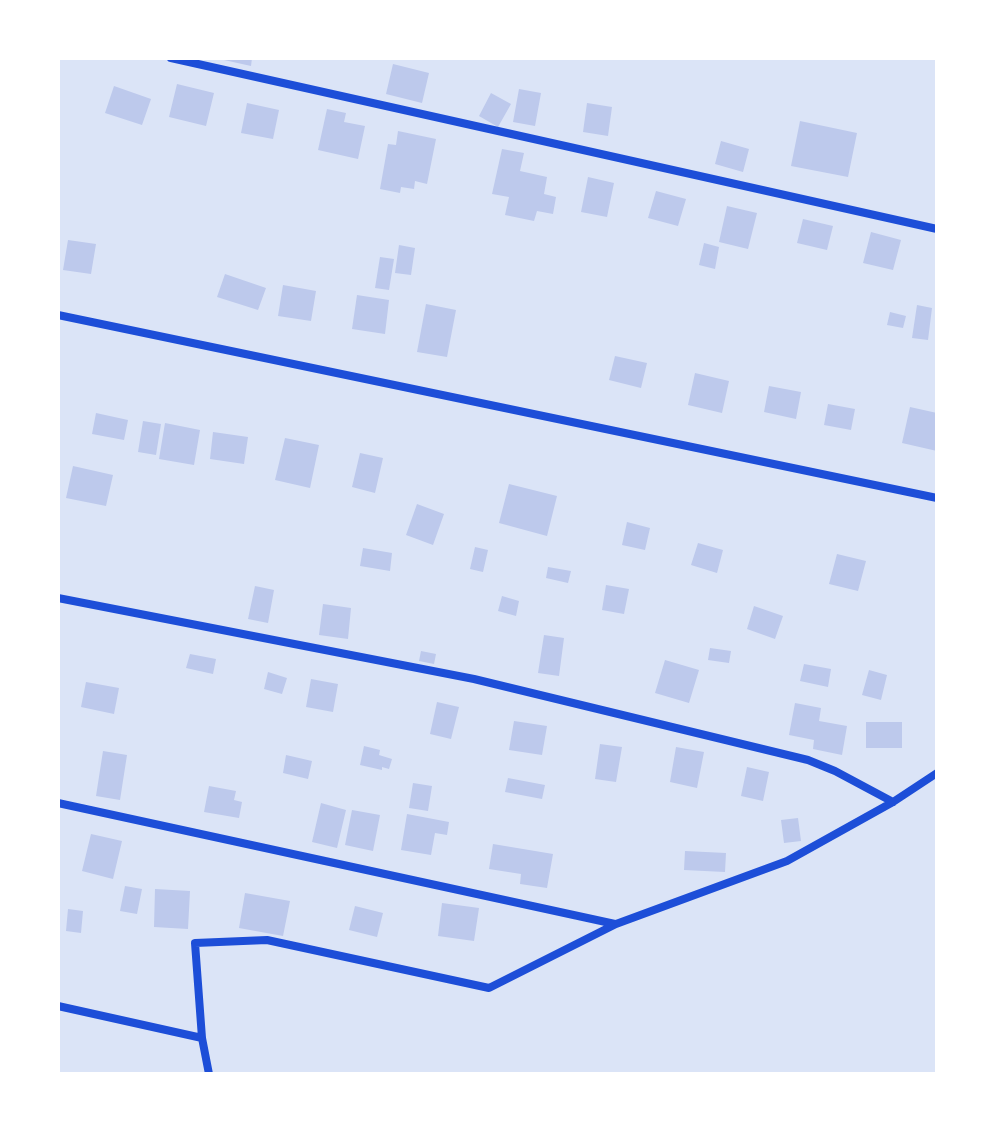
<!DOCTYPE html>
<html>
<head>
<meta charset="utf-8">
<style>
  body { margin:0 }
  #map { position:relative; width:995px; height:1132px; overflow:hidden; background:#f2f2f2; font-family:"DejaVu Sans",sans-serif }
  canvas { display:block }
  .frame { position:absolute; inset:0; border:60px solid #fff; pointer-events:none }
</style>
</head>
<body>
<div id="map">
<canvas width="995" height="1132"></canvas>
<div class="frame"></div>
</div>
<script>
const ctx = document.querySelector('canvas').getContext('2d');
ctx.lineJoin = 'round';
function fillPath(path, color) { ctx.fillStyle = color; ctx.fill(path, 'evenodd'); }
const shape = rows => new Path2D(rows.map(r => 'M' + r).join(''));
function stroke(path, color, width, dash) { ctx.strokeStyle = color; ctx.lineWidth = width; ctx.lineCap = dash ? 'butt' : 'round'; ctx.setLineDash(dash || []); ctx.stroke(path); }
const green = shape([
  [58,58,937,58,937,1074,58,1074]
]);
const building = shape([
  [215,58,252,58,251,66],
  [393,64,429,73,422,103,386,94],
  [177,84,214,93,206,126,169,117],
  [114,86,151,99,142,125,105,113],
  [519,89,541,93,535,126,513,122],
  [491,93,511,104,498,127,479,116],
  [247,103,279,110,273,139,241,133],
  [587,103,612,107,608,136,583,132],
  [327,109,346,113,344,122,365,126,358,159,318,150],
  [800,121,857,133,848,177,791,166],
  [398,131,436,139,427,184,415,181,414,189,401,187,400,193,380,189,388,144,396,145],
  [721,141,749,149,743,172,715,164],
  [502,149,524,153,520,171,547,177,544,194,556,197,553,214,537,211,534,221,505,215,509,197,492,194],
  [588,177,614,183,607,217,581,212],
  [656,191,686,199,678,226,648,218],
  [727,206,757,213,748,249,719,242],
  [803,219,833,226,827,250,797,243],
  [871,232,901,240,893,270,863,263],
  [68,240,96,244,91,274,63,270],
  [704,243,719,247,715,269,699,265],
  [399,245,415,248,411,275,395,273],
  [380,257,394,259,389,290,375,288],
  [225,274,266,288,258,310,217,297],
  [283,285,316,291,311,321,278,316],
  [357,295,389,300,385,334,352,329],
  [426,304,456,310,447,357,417,352],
  [917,305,932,308,928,340,912,338],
  [890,312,906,316,903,328,887,325],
  [615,356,647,363,641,388,609,380],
  [695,373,729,381,722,413,688,405],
  [769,386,801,392,796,419,764,412],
  [828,404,855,409,851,430,824,425],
  [910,407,937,413,937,451,902,443],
  [96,413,128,420,124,440,92,434],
  [143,421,161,424,156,455,138,452],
  [165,423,200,430,194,465,159,459],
  [213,432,248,437,244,464,210,459],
  [285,438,319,445,310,488,275,480],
  [360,453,383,458,375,493,352,487],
  [73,466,113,475,106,506,66,498],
  [509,484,557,496,547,536,499,523],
  [417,504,444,514,433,545,406,535],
  [627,522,650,528,645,550,622,545],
  [698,543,723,550,717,573,691,565],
  [475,547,488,550,483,572,470,569],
  [363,548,392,553,390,571,360,566],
  [837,554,866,561,858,591,829,584],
  [548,567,571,571,568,583,546,578],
  [606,585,629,589,624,614,602,610],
  [255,586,274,590,268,623,248,619],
  [502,596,519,601,516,616,498,611],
  [323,604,351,608,348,639,319,635],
  [754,606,783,616,775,639,747,629],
  [544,635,564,638,559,676,538,673],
  [710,648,731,651,729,663,708,660],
  [421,651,436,654,434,664,419,661],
  [190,654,216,659,213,674,186,668],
  [665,660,699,670,689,703,655,693],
  [804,664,831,669,828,687,800,681],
  [869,670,887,675,881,700,862,695],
  [268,672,287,678,282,694,264,689],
  [311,679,338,684,333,712,306,707],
  [86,682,119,688,114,714,81,707],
  [437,702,459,707,451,739,430,734],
  [795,703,821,708,819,721,847,726,842,755,813,749,814,740,789,735],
  [514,721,547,726,542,755,509,750],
  [866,722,902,722,902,748,866,748],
  [600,744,622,747,616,782,595,779],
  [364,746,380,750,379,755,392,759,389,769,382,767,382,770,360,765],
  [676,747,704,752,697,788,670,782],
  [103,751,127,755,120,800,96,796],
  [286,755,312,761,308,779,283,773],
  [747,767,769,772,763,801,741,796],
  [508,778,545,785,542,799,505,792],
  [413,783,432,786,428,811,409,808],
  [209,786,236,791,234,800,242,802,239,818,204,812],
  [321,803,346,810,337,848,312,842],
  [352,810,380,815,373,851,345,845],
  [407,814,449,822,447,835,435,833,431,855,401,850],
  [798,818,801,841,784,843,781,820],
  [91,834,122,841,113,879,82,871],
  [493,844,553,854,547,888,520,884,521,874,489,869],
  [685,851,726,853,725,872,684,870],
  [125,886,142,889,137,914,120,911],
  [155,889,190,891,188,929,154,927],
  [245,893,290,901,283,936,239,928],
  [442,903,479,908,474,941,438,936],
  [355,906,383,913,377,937,349,930],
  [68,909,83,911,81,933,66,931]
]);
const minor = shape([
  [171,58,937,229],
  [58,315,937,498],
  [58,598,474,679,808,760,835,771,893,802],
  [58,803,615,924],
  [58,1006,202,1038],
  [209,1074,202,1038,195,943,267,940,489,988,616,924,787,861,893,802,937,773]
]);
fillPath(green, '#dbe4f7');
fillPath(building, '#bdc9ec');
stroke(minor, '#1d4ed8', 8);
</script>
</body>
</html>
